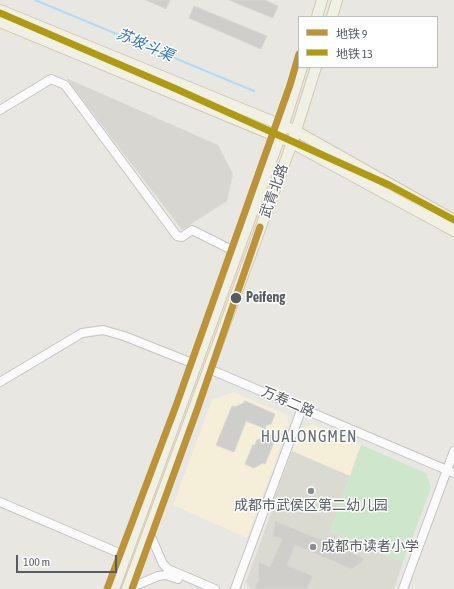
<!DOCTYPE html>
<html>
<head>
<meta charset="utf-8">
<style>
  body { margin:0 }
  #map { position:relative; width:454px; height:589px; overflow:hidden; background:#e8e7e2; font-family:"Asap Condensed","Noto Sans SC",sans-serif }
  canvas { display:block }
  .legend { position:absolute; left:298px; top:16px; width:140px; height:52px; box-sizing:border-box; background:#fff; border:1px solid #bcbec0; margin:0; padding:5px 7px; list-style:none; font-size:12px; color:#575c61 }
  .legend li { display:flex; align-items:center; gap:8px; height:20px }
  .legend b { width:20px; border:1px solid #bcbec0 }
  .scale { position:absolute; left:16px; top:555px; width:101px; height:18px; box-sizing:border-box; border:2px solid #575c61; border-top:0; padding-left:5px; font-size:12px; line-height:14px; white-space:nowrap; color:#575c61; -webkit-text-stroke:3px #fff; paint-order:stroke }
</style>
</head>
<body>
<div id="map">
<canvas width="454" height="589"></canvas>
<ul class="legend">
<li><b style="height:5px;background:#bc9338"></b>地铁 9</li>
<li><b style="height:5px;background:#af9a13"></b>地铁 13</li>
</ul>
<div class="scale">100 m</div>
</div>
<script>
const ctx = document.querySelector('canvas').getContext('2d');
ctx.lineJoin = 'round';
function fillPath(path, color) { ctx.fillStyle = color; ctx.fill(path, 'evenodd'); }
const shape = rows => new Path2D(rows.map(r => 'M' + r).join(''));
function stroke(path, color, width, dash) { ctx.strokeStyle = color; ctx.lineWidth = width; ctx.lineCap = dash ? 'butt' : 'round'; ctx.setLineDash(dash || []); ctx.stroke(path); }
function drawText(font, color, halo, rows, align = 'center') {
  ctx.font = font + ' "Asap Condensed","Noto Sans SC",sans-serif'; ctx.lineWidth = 3; ctx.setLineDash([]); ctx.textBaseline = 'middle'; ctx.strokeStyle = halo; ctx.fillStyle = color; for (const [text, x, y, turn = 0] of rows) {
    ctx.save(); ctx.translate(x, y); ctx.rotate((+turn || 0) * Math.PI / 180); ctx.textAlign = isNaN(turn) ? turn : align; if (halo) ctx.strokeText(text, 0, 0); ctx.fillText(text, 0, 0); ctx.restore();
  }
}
const commercial = shape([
  [233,392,287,415,289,424,247,538,173,505,212,400],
  [312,424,361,445,350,476,292,451,301,429]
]);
const industrial = shape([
  [66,78,218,145,233,174,227,201,182,230]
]);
const education = shape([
  [292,451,350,476,330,531,403,562,394,589,250,589,246,582,273,508,271,507]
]);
const green = shape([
  [361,445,426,473,431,488,403,562,330,531]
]);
const stream = shape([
  [35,0,254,91]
]);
const building = shape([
  [146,0,170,0,166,9,146,0],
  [229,0,265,0,278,6,273,18,229,0],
  [194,6,267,36,261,49,189,18,194,6],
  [245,401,275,414,271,424,265,426,266,429,246,421,234,452,216,445,232,406,235,407,244,403,245,401],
  [263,431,276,437,265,464,263,463,254,468,245,464,253,445,255,445,257,440,265,437,263,431],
  [275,521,364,558,362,562,352,569,295,545,287,565,313,576,307,589,255,589,259,579,258,573,259,562,270,567,282,539,273,536,275,521]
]);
const minor = shape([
  [0,110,51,79,65,85,177,236,182,237,192,230,238,253],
  [209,369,454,473],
  [0,382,82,333,103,330,124,336,197,365],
  [0,502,126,556],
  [149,532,163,564,168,569,215,589],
  [128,589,158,576,166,575,178,579],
  [235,589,302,408],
  [403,589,454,451]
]);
const major = shape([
  [0,10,296,131,454,220],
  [317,17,322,0],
  [332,17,337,0],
  [0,22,292,143,454,231],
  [114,589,280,137,302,67],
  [127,589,292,143,316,67]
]);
const metro1 = shape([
  [107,589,177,403,290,85,299,54],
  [132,589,197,410,260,227]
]);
const metro2 = shape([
  [0,13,174,88,389,185,454,220]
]);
const markers = [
  [236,298,6,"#575c61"],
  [311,491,4,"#8a8d8e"],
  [313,547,4,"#8a8d8e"]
];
const streetNames = [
  ["武青北路",274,191,-70],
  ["万寿二路",288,402,23]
];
const stopNames = [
  ["Peifeng",246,298]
];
const poiNames = [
  ["成都市武侯区第二幼儿园",311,506],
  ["成都市读者小学",321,547,"left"]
];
const waterNames = [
  ["苏坡斗渠",145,45,23]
];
const quarterNames = [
  ["HUALONGMEN",309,437]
];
fillPath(commercial, '#f5eed8');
fillPath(industrial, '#d8d6d1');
fillPath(education, '#dbdad1');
fillPath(green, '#cee6cb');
stroke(stream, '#b2daf6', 2);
fillPath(building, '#cfcecb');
stroke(building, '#d8d6d1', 1);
stroke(minor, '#c4c4c3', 10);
stroke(major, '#d3c8ae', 12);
stroke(minor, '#fcfbfb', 8);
stroke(major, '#f1f0e5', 10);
stroke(metro1, '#bc9338', 7);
stroke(metro2, '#af9a13', 7);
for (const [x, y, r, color] of markers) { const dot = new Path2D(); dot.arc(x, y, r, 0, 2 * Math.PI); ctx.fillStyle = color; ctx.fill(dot); stroke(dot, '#fff', 1.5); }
drawText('14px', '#575c61', '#fff', streetNames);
drawText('bold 14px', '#575c61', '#fff', stopNames, 'left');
drawText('14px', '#575c61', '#fff', poiNames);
drawText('italic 15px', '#3375b7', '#fff', waterNames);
ctx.letterSpacing = '1px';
drawText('16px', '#686e73', '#fff', quarterNames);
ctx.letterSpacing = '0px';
</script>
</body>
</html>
